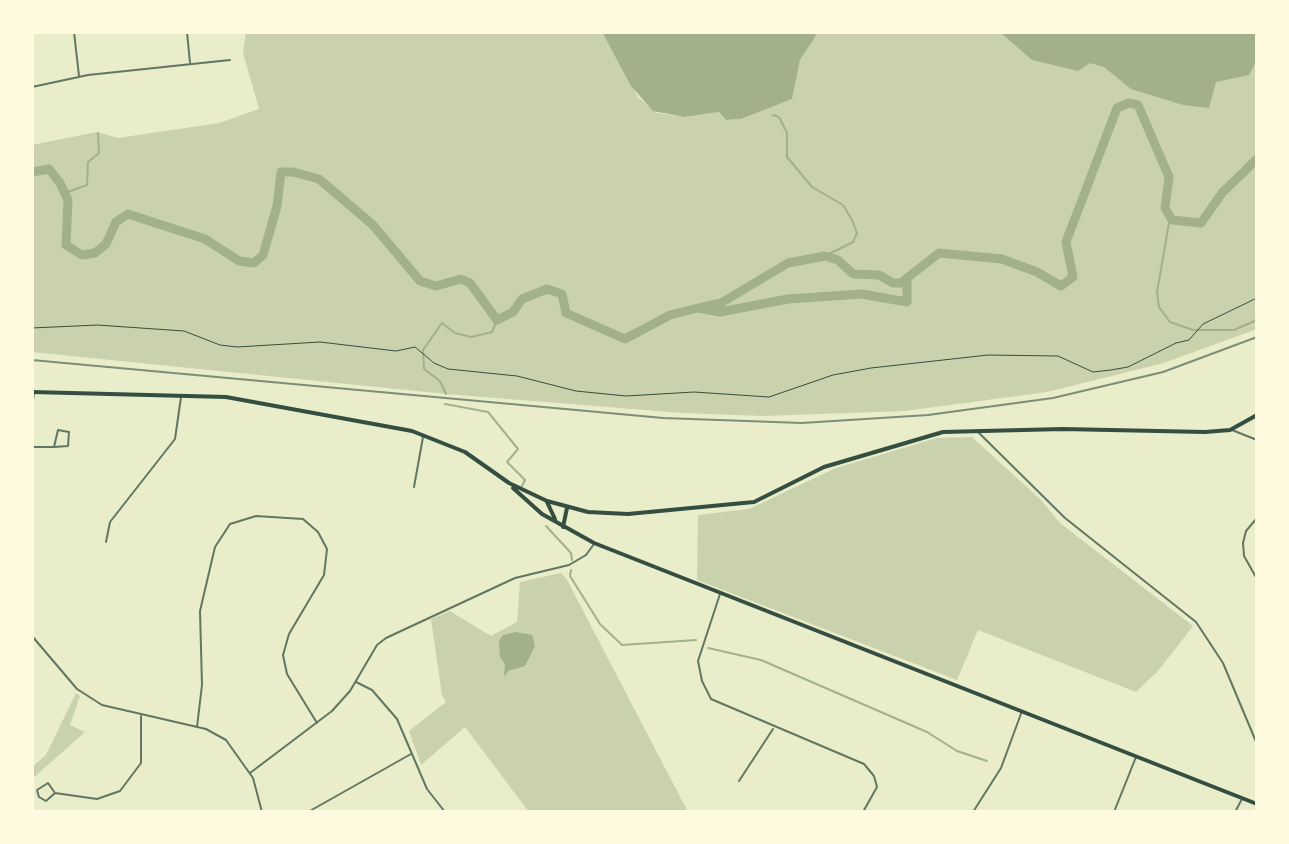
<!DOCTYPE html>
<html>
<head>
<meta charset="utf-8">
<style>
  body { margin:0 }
  #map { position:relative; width:1289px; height:844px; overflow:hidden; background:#e9edc9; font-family:Roboto,sans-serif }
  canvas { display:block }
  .frame { position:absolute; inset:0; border:34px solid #fefae0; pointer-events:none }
</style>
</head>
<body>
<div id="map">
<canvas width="1289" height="844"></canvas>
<div class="frame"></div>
</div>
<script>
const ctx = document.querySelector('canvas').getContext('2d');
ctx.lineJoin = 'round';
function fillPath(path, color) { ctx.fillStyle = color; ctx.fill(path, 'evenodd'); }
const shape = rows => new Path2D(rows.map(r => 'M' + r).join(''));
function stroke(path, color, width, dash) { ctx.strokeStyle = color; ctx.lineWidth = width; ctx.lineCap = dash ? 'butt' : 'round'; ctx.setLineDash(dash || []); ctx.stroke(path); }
const green = shape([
  [246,32,602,32,638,97,657,113,684,117,719,112,726,120,741,119,791,99,800,60,816,36,815,32,1257,32,1257,329,1164,363,1047,392,905,411,763,416,682,413,446,394,32,352,32,145,97,132,118,138,219,123,259,109,243,53],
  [972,437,1040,499,1060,523,1193,626,1158,671,1136,692,978,630,957,680,697,580,698,515,749,509,836,468,937,438],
  [561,573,566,578,688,812,529,812,465,727,421,765,409,731,446,702,442,695,431,619,450,611,491,636,517,622,520,582],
  [76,693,80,696,70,725,85,732,32,779,32,767,46,755]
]);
const water = shape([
  [602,32,815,32,816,36,800,60,792,99,741,119,726,120,719,112,684,117,653,111,631,86],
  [1000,32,1257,32,1257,60,1249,75,1216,82,1209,108,1183,105,1131,89,1104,67,1090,63,1078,71,1032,60],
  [516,632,532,635,535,646,525,666,508,671,504,677,505,664,500,657,499,641,503,635]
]);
const stream = shape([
  [773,115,779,117,787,133,787,157,812,187,843,205,852,220,857,233,853,242,825,256],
  [65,193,87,185,88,162,99,153,98,133],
  [1170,217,1157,292,1159,307,1170,322,1193,330,1234,330,1257,320],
  [446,394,440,381,424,369,423,350,442,323,455,333,471,337,492,332,497,320],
  [445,404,488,412,518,449,507,462,525,480,522,486],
  [546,526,571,553,572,560],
  [571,570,570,576,600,624,622,645,696,640],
  [708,648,761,660,927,732,957,751,987,761]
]);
const river = shape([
  [32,172,49,169,60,183,68,200,66,245,82,255,95,253,106,244,116,222,128,214,205,239,239,261,254,263,263,255,277,206,281,172,293,172,319,179,373,225,420,281,436,286,461,279,470,283,497,320,513,312,522,299,547,289,562,294,566,313,625,339,670,315,698,308,720,312,788,299,862,294,907,302,907,278,939,253,1002,259,1037,272,1061,286,1073,277,1066,242,1117,108,1129,103,1138,105,1169,177,1165,208,1172,220,1201,223,1222,193,1257,159],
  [703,307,721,303,788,263,825,256,838,260,853,274,879,275,893,283,902,283,907,278]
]);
const path = shape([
  [32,328,97,325,184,331,220,345,237,347,320,342,396,351,415,347,434,363,448,369,517,376,576,391,626,396,694,392,769,397,833,375,871,368,988,355,1058,356,1093,372,1111,370,1128,367,1176,343,1189,340,1203,324,1257,298]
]);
const minor = shape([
  [74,32,79,76],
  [187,32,190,63],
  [32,87,88,75,230,60],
  [32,407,34,393],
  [1232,430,1257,440],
  [978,432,1065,518,1196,622,1223,663,1257,744],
  [32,447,54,447,68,446,69,432,58,430,54,447],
  [414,487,423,437],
  [1257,518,1246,531,1243,543,1244,556,1257,579],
  [106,542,110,522,175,439,181,397],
  [720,594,698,661,702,681,711,699,864,764,874,776,877,787,863,812],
  [32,636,77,689,102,705,206,729,226,740,253,778,262,812],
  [356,682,372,690,397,719,427,789,445,812],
  [197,727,202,685,200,611,215,547,230,524,256,516,303,519,318,532,327,549,324,575,289,634,283,655,287,674,317,723],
  [250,773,332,711,350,691,377,645,386,638,515,578,569,565,586,555,594,544],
  [739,781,773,729],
  [55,793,48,783,37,790,39,797,46,801,55,793,97,799,120,791,141,763,141,716],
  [308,812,411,754],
  [973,812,1001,768,1022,711],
  [1114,812,1136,757],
  [1235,812,1242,799]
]);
const secondary = shape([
  [32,392,226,397,412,431,465,452,509,483,547,501,588,512,628,514,754,502,824,467,943,432,1063,429,1205,432,1230,430,1257,415],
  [513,488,542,514,594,543,1257,804],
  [547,502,555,519],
  [563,527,567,508]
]);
const rail = shape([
  [32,360,663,418,802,423,928,415,1053,398,1163,372,1257,337]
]);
fillPath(green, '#cad2ad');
fillPath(water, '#a3b18a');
stroke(stream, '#a3b18a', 2);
stroke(river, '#a3b18a', 9);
stroke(path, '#344e41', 1);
stroke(minor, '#617663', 2);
stroke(secondary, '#344e41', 4);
stroke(rail, '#7c8e77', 2);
</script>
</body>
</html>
